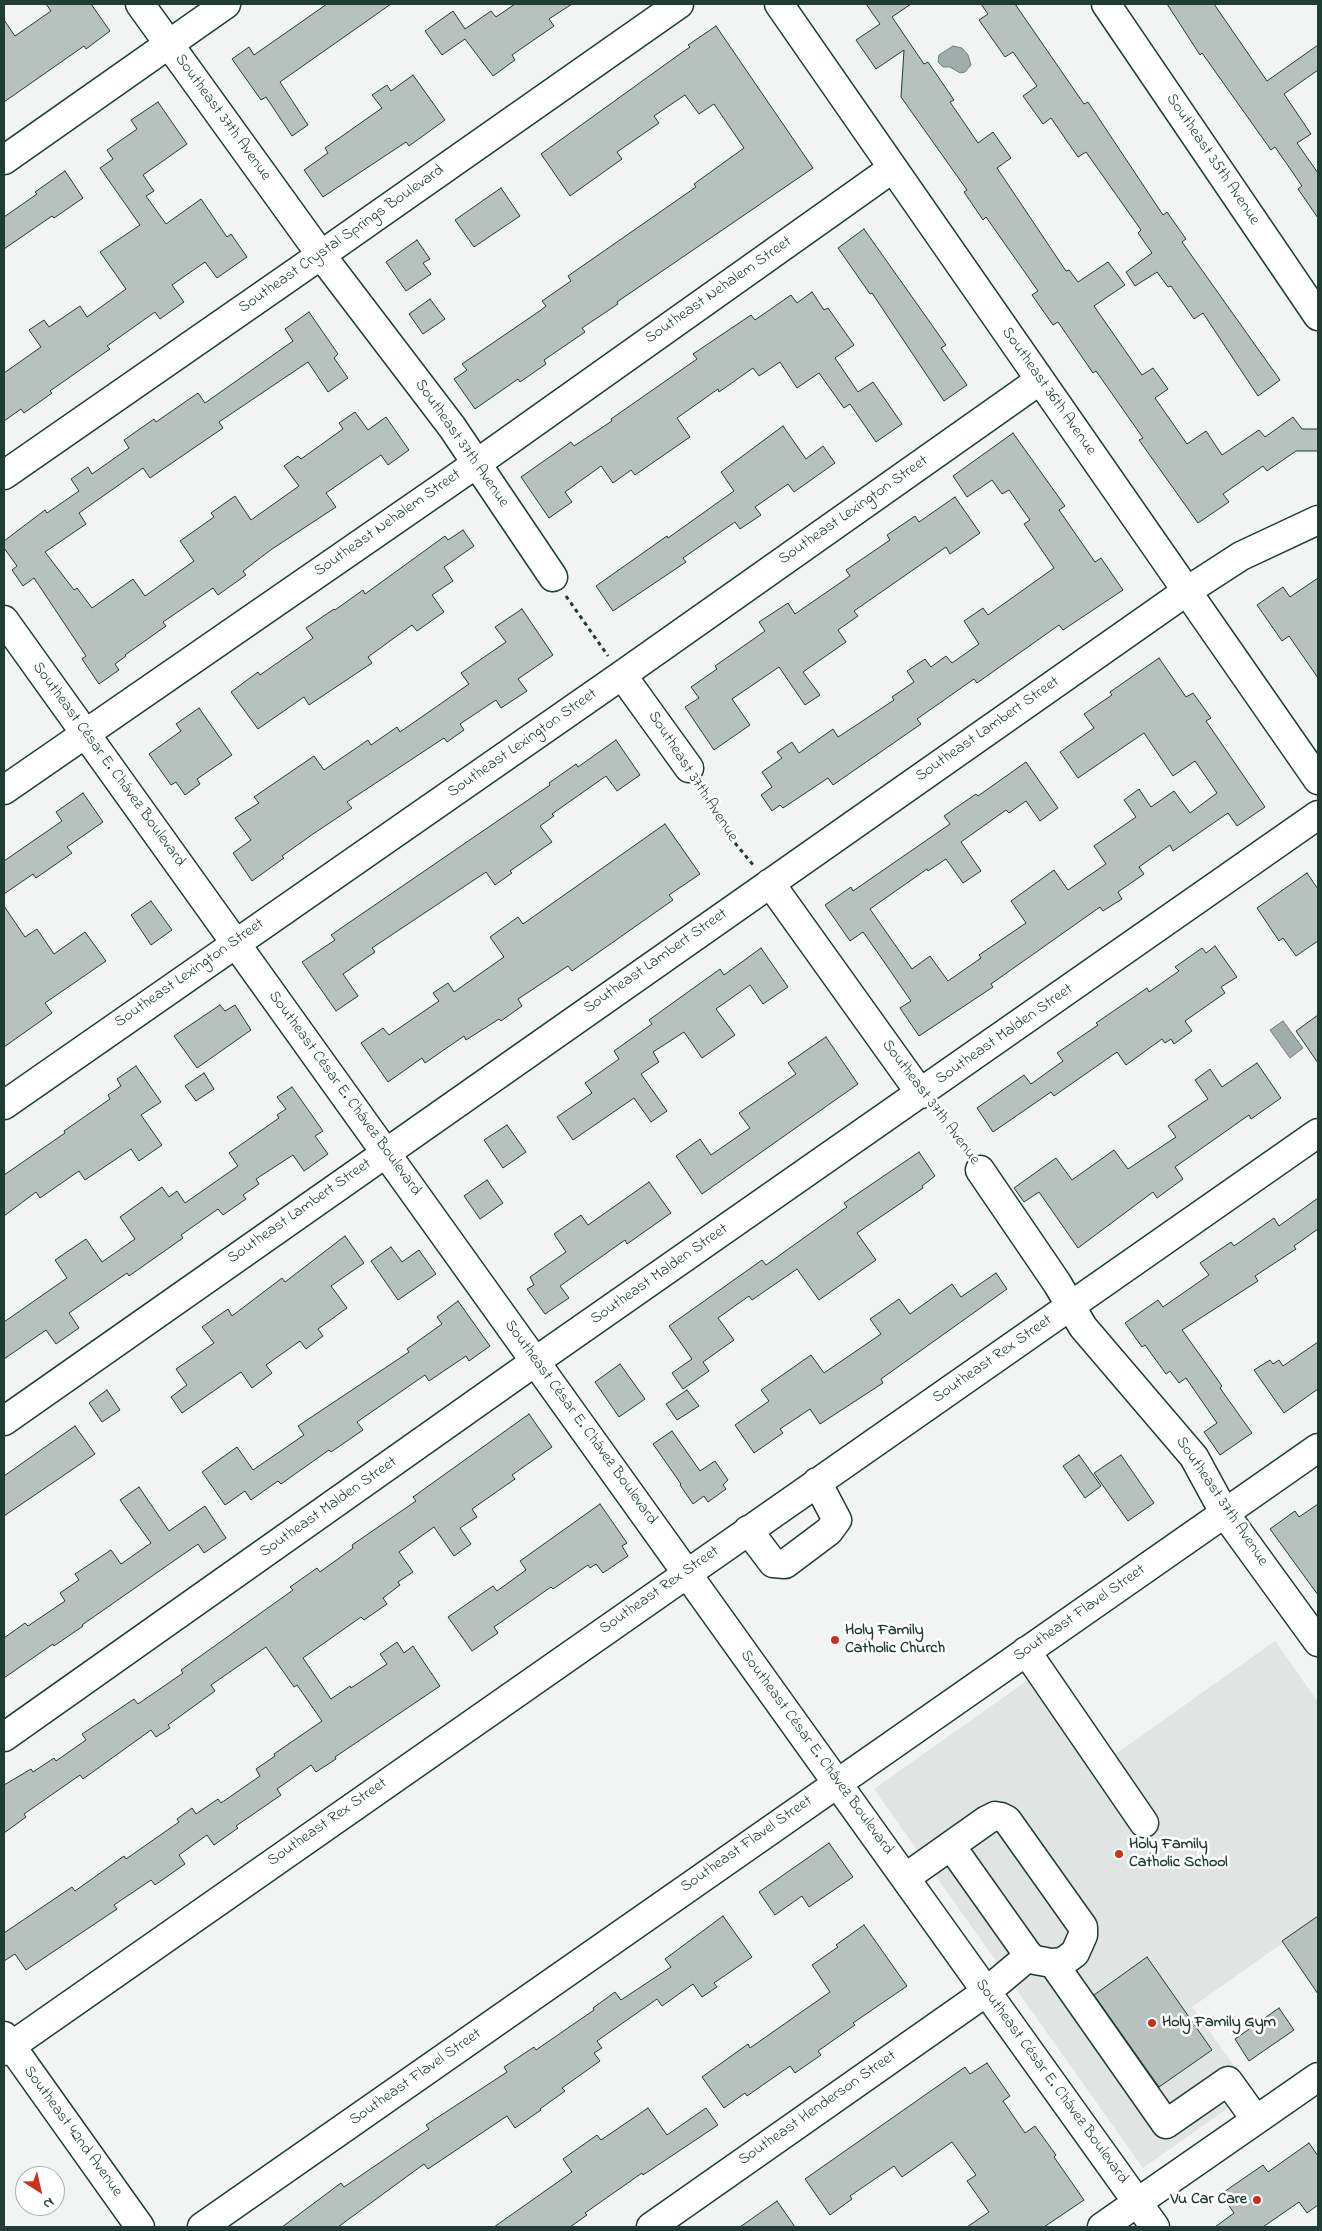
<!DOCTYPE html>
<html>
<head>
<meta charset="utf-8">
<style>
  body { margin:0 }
  #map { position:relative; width:1322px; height:2231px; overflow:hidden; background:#f2f3f3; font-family:"Indie Flower",sans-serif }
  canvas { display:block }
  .frame { position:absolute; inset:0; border:5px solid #1f3d34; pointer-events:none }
  .north { position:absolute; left:15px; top:2166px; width:50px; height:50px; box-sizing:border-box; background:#fff; border:1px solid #a5b1ae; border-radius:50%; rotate:145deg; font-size:14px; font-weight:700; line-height:20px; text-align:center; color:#1f3d34 }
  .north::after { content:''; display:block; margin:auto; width:18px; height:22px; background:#c8321e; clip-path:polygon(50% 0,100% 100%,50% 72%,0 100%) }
</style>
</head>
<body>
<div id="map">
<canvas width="1322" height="2231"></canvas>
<div class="frame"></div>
<div class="north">N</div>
</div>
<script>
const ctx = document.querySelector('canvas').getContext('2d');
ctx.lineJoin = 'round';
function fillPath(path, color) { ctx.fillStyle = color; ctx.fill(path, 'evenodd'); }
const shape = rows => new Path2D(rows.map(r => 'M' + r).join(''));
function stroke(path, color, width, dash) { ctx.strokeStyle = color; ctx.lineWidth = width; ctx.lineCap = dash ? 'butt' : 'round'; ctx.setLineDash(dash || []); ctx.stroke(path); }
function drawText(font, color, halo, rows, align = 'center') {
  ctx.font = font + ' "Indie Flower",sans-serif'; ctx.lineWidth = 5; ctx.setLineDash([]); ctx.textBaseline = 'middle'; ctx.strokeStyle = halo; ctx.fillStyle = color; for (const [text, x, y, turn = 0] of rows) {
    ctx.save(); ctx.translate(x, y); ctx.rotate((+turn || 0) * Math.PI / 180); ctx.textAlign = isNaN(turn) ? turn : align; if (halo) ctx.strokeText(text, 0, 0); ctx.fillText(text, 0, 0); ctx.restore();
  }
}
const built = shape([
  [1275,1641,1318,1702,1318,1918,1192,2007,1252,2091,1143,2168,874,1789,1038,1673,1103,1763]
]);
const water = shape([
  [953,46,962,48,968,55,971,65,965,72,960,73,950,67,943,67,938,62,939,55,953,46],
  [1283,1021,1303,1048,1290,1058,1270,1030,1283,1021]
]);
const building = shape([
  [46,4,91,4,110,31,86,49,84,46,4,102,4,20,15,36,51,11,46,4],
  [327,4,391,4,280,82,308,125,292,136,266,97,261,100,232,59,249,47,254,55,327,4],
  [515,4,572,4,549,19,554,26,512,55,515,60,493,76,465,39,442,55,425,31,453,11,465,29,491,11,496,17,515,4],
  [866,4,911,4,892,17,924,64,928,62,954,100,950,102,978,143,993,132,1011,158,997,168,1066,271,1069,270,1078,282,1108,262,1125,285,1094,306,1142,375,1153,368,1168,389,1155,398,1187,444,1206,431,1222,455,1259,430,1265,437,1293,417,1302,429,1318,429,1318,451,1296,451,1267,471,1263,466,1223,494,1229,502,1198,523,1139,440,1143,438,1096,371,1093,373,1058,322,1053,325,1032,295,1038,291,986,217,983,220,964,192,967,190,901,97,904,50,876,69,856,40,880,24,866,4],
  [981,4,1015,4,1084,104,1088,102,1163,215,1167,212,1186,239,1182,242,1280,380,1258,396,1203,313,1194,319,1171,286,1168,287,1157,272,1135,286,1126,272,1152,253,1138,233,1141,230,1086,152,1078,157,1051,118,1043,124,1023,96,1037,86,1013,52,1005,57,979,20,988,14,981,4],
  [1167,4,1214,4,1267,81,1318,45,1318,70,1284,94,1311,134,1297,143,1318,173,1318,218,1298,189,1302,186,1275,147,1271,150,1202,53,1200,55,1167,4],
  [716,26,813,168,617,302,618,304,582,328,585,332,544,360,546,364,520,382,518,379,475,409,454,379,467,370,462,364,541,310,546,306,542,301,571,281,568,276,696,187,694,184,744,148,714,104,699,114,685,95,654,116,659,123,617,152,622,159,570,196,541,154,677,56,690,47,688,45,716,26],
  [413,75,445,120,409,146,406,142,323,197,304,170,328,153,325,148,382,108,372,95,387,85,391,91,413,75],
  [158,102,187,144,143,175,154,191,146,196,166,224,201,199,227,237,231,234,247,257,217,278,205,262,172,285,184,302,160,319,155,312,107,346,110,349,50,391,52,393,24,413,21,409,4,421,4,373,41,347,29,330,44,320,49,327,80,306,87,317,126,289,100,252,140,225,100,168,113,159,107,150,137,129,131,120,158,102],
  [65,171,83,198,54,218,52,216,4,249,4,217,37,194,35,192,65,171],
  [501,188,520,216,474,247,455,220,501,188],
  [864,229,946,345,941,348,967,385,944,401,872,293,870,294,838,248,864,229],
  [417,240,430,259,423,263,431,274,406,291,386,262,417,240],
  [812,292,824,310,828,308,854,345,835,358,858,392,873,382,902,424,876,442,850,404,844,408,819,373,797,388,780,362,759,376,753,368,719,392,718,389,677,418,690,437,635,475,631,470,613,483,601,466,565,492,572,502,549,518,521,477,571,442,574,446,612,421,611,419,697,359,693,354,751,315,755,320,791,295,797,303,812,292],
  [430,299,445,319,423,334,409,314,430,299],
  [309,312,338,354,334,358,348,378,328,392,308,362,219,422,223,428,150,478,143,468,79,513,86,524,45,552,74,590,77,588,92,608,133,579,145,596,194,561,180,541,214,517,211,513,235,496,251,520,299,486,284,466,298,456,301,459,343,429,339,423,355,412,368,430,386,417,409,450,388,465,381,455,326,493,336,507,272,549,243,571,246,575,218,595,213,588,163,622,166,626,125,655,126,656,115,664,119,670,99,684,82,659,86,656,34,578,23,586,12,570,17,566,4,548,4,541,45,510,47,513,79,491,71,479,88,467,92,474,129,448,124,440,154,419,156,422,198,393,205,403,293,341,285,329,309,312],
  [783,426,806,459,823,446,835,463,794,492,788,484,755,507,761,515,740,529,735,522,683,558,686,562,613,611,596,586,667,536,668,538,734,491,721,472,783,426],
  [1013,433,1065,506,1059,510,1095,562,1101,558,1123,590,1063,630,1059,625,977,683,974,679,917,719,921,724,833,785,828,778,783,808,780,805,772,811,761,795,772,787,762,772,782,758,777,752,792,742,799,753,833,729,838,737,858,724,894,700,892,697,914,682,907,671,925,659,931,667,946,656,952,663,979,644,964,621,983,608,988,615,1054,568,1024,524,1030,520,1009,490,1002,494,992,480,967,497,953,476,1013,433],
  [955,497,980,533,950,554,946,547,854,611,858,616,838,630,846,642,803,672,820,695,805,705,779,667,732,699,750,725,714,750,685,707,699,698,691,687,717,669,715,666,765,631,759,622,788,603,795,614,850,576,846,570,890,540,887,535,915,516,919,522,955,497],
  [463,530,474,546,444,567,453,581,432,595,444,612,417,631,412,625,368,657,372,663,309,705,304,697,258,729,231,692,258,672,260,675,313,638,306,628,334,609,335,610,363,590,365,594,445,536,448,540,463,530],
  [1318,578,1318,678,1289,636,1282,641,1257,605,1283,587,1290,597,1318,578],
  [522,609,553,655,518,679,527,691,501,708,496,700,460,724,464,730,447,742,444,738,347,802,352,808,313,834,282,856,284,858,252,881,233,853,251,840,235,818,259,803,254,797,314,756,324,770,368,740,371,745,397,727,400,732,469,684,461,673,506,642,495,627,522,609],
  [1159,658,1186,697,1193,693,1211,718,1206,721,1265,807,1237,826,1228,813,1173,851,1170,845,1139,867,1144,874,1118,892,1122,899,1103,911,1100,907,991,984,993,987,919,1036,900,1008,911,1001,880,956,863,932,850,941,825,905,851,887,853,891,950,824,944,816,976,794,978,796,1026,762,1058,808,1040,821,1026,801,1009,813,1006,810,961,842,981,871,963,883,946,859,928,871,927,869,870,909,912,969,930,956,948,981,981,958,979,955,1026,923,1011,901,1054,870,1068,890,1106,864,1094,846,1136,817,1124,800,1139,789,1151,807,1174,791,1190,813,1217,793,1195,761,1173,776,1144,733,1078,778,1060,752,1094,728,1084,714,1112,695,1110,692,1159,658],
  [199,708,232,755,197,779,200,784,185,795,176,782,171,785,149,754,181,731,176,724,199,708],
  [616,740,640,775,617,791,606,776,552,814,554,816,540,826,552,842,510,871,512,873,495,885,486,872,372,948,375,952,343,974,358,996,336,1011,302,962,335,940,331,935,550,785,549,783,576,764,578,767,616,740],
  [83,793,103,822,67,847,72,853,36,878,33,874,4,894,4,861,62,821,56,812,83,793],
  [665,824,700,874,669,895,673,900,572,971,568,966,518,999,522,1006,501,1021,499,1019,466,1040,464,1036,425,1063,422,1058,388,1082,361,1043,383,1028,389,1035,439,1001,433,993,448,983,454,992,504,957,490,937,518,917,523,924,665,824],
  [1307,873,1318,889,1318,941,1296,956,1283,938,1279,941,1257,908,1307,873],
  [151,901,172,930,151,945,131,915,151,901],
  [4,906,25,937,37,929,54,954,85,932,106,961,45,1003,52,1013,4,1047,4,906],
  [1215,946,1237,977,1221,987,1225,993,1185,1021,1192,1031,1174,1044,1171,1039,1165,1043,1162,1039,1126,1065,1117,1052,1054,1096,1051,1092,993,1132,977,1108,1024,1075,1031,1084,1063,1061,1057,1053,1098,1025,1096,1023,1147,988,1149,992,1179,971,1175,967,1202,948,1206,953,1215,946],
  [761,948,788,987,763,1004,750,985,716,1009,735,1035,702,1058,684,1032,653,1052,659,1062,641,1074,667,1111,651,1122,634,1098,573,1140,557,1117,592,1093,585,1083,619,1059,614,1051,652,1024,649,1020,720,969,724,975,761,948],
  [220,1005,225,1011,235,1005,251,1030,197,1068,174,1036,220,1005],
  [1318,1015,1318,1063,1296,1031,1318,1015],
  [826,1037,858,1084,702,1194,676,1156,700,1139,711,1155,750,1128,739,1113,796,1074,788,1063,826,1037],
  [1257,1063,1281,1098,1251,1119,1249,1115,1175,1167,1183,1179,1157,1198,1153,1192,1078,1248,1039,1192,1024,1202,1014,1188,1056,1158,1072,1180,1114,1150,1128,1169,1176,1137,1168,1126,1208,1099,1195,1080,1210,1069,1222,1087,1257,1063],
  [136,1066,161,1102,141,1115,162,1145,139,1161,131,1149,85,1180,79,1171,40,1198,36,1192,4,1216,4,1175,65,1133,64,1131,110,1099,108,1095,121,1086,117,1079,136,1066],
  [204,1073,214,1089,196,1101,185,1086,204,1073],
  [292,1087,323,1131,315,1136,328,1154,304,1171,293,1155,256,1179,259,1184,243,1195,246,1199,223,1215,218,1209,181,1235,183,1238,129,1276,127,1273,69,1313,79,1328,56,1344,46,1330,4,1359,4,1322,67,1278,55,1260,86,1239,102,1262,135,1239,120,1217,162,1187,169,1197,177,1191,185,1203,238,1166,229,1153,279,1118,277,1115,286,1109,277,1097,292,1087],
  [507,1125,526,1152,503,1168,484,1140,507,1125],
  [919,1152,935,1176,922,1186,923,1188,857,1233,876,1260,819,1300,797,1269,752,1300,749,1296,718,1318,734,1340,703,1362,709,1371,683,1389,672,1373,692,1359,669,1326,762,1260,766,1265,847,1207,844,1203,919,1152],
  [487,1180,503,1203,480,1219,464,1196,487,1180],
  [649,1182,671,1213,627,1244,625,1240,560,1286,569,1298,545,1314,527,1289,534,1285,530,1277,566,1252,554,1234,581,1215,588,1225,649,1182],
  [1318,1198,1318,1229,1294,1246,1296,1249,1255,1276,1258,1281,1182,1330,1222,1386,1220,1388,1252,1433,1220,1455,1204,1432,1217,1423,1186,1378,1179,1383,1170,1371,1166,1374,1145,1345,1142,1347,1125,1323,1158,1300,1163,1307,1209,1275,1200,1263,1231,1242,1234,1246,1274,1218,1279,1226,1318,1198],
  [345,1236,364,1263,331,1286,347,1308,318,1329,323,1336,306,1349,300,1341,266,1365,272,1373,252,1388,241,1372,182,1413,171,1397,187,1385,176,1369,214,1343,202,1327,228,1309,232,1316,282,1278,285,1282,345,1236],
  [391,1247,402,1262,419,1250,436,1274,398,1300,371,1261,391,1247],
  [996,1273,1007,1289,881,1379,883,1383,820,1424,810,1409,780,1429,783,1433,754,1453,735,1425,769,1401,761,1390,811,1355,824,1373,881,1334,870,1319,899,1299,910,1314,952,1284,961,1297,996,1273],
  [458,1301,490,1346,469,1361,466,1356,429,1381,425,1375,357,1422,363,1430,331,1452,329,1450,281,1484,278,1481,251,1500,245,1491,225,1505,202,1472,237,1447,253,1470,304,1435,298,1426,409,1352,407,1349,442,1324,437,1317,458,1301],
  [1318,1342,1318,1389,1284,1413,1254,1370,1270,1360,1273,1364,1279,1360,1283,1366,1318,1342],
  [620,1364,645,1399,619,1417,595,1382,620,1364],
  [107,1390,120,1410,102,1422,89,1403,107,1390],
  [687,1390,699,1406,677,1420,666,1404,687,1390],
  [529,1414,552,1447,512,1475,515,1479,472,1509,477,1517,460,1528,471,1544,454,1556,434,1527,399,1552,413,1572,398,1582,400,1585,383,1598,387,1604,364,1620,361,1617,303,1658,331,1699,350,1686,351,1688,387,1664,380,1654,397,1642,404,1653,413,1646,440,1686,335,1757,336,1759,316,1772,311,1765,277,1789,281,1795,236,1826,238,1828,214,1845,207,1835,179,1855,185,1864,155,1885,151,1880,114,1905,117,1909,26,1970,15,1954,4,1961,4,1933,72,1887,75,1891,124,1856,126,1859,179,1822,177,1819,192,1808,196,1814,218,1799,221,1803,260,1776,256,1769,275,1756,274,1754,322,1721,297,1685,294,1687,266,1647,211,1685,215,1691,168,1725,170,1728,156,1737,151,1730,83,1779,80,1775,24,1814,26,1817,4,1833,4,1785,31,1769,33,1772,54,1758,56,1761,86,1740,82,1734,97,1724,134,1699,138,1704,183,1673,181,1670,293,1590,290,1587,317,1568,320,1572,353,1548,352,1545,416,1501,413,1497,529,1414],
  [75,1426,95,1454,4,1516,4,1476,75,1426],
  [672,1431,700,1471,715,1461,728,1480,723,1485,726,1489,708,1502,704,1496,693,1504,680,1485,681,1484,653,1444,672,1431],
  [1079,1455,1101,1486,1085,1498,1063,1466,1079,1455],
  [1121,1455,1154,1503,1128,1521,1094,1473,1121,1455],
  [139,1487,169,1531,205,1506,226,1538,204,1553,198,1544,82,1625,83,1626,54,1646,53,1644,4,1678,4,1638,25,1623,28,1626,65,1601,60,1593,79,1580,75,1574,111,1550,121,1564,151,1543,120,1500,139,1487],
  [600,1504,627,1543,622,1546,628,1556,603,1573,596,1564,590,1568,588,1565,553,1589,551,1587,494,1627,498,1633,472,1651,448,1617,493,1586,497,1591,526,1570,520,1561,600,1504],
  [1318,1504,1318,1595,1270,1529,1295,1511,1299,1517,1318,1504],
  [829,1843,853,1877,809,1907,802,1896,775,1915,759,1892,829,1843],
  [723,1916,752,1957,714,1983,717,1987,702,1997,693,1984,662,2006,657,1999,597,2041,602,2048,594,2053,600,2061,562,2088,565,2091,540,2109,541,2110,515,2128,507,2116,428,2169,424,2164,338,2227,282,2227,341,2183,344,2187,429,2129,426,2125,507,2072,504,2067,534,2047,536,2050,594,2010,593,2008,615,1992,621,2000,671,1967,665,1959,723,1916],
  [1318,1916,1318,1994,1282,1941,1318,1916],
  [864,1925,907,1986,853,2023,855,2025,818,2051,821,2055,795,2073,790,2066,747,2096,745,2093,724,2108,702,2077,748,2044,750,2048,830,1992,812,1965,838,1947,836,1945,864,1925],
  [1147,1957,1212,2050,1159,2087,1094,1995,1147,1957],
  [1279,2008,1294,2030,1249,2061,1235,2039,1279,2008],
  [987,2063,1010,2096,1003,2101,1025,2133,1035,2126,1056,2155,1054,2157,1084,2200,1044,2227,967,2227,989,2212,967,2181,976,2175,952,2142,902,2177,894,2166,850,2196,852,2199,830,2215,805,2179,965,2067,970,2074,987,2063],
  [648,2108,667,2135,706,2108,718,2125,643,2175,642,2173,585,2213,587,2215,570,2227,494,2227,572,2172,563,2159,597,2135,601,2140,648,2108],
  [1309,2143,1318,2156,1318,2205,1307,2213,1299,2202,1263,2227,1215,2227,1234,2213,1221,2194,1263,2165,1268,2172,1309,2143],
  [777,2201,795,2227,740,2227,777,2201]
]);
const path = shape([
  [566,596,608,656],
  [701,789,725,831,754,866],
  [940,1111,967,1151]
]);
const minor = shape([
  [140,4,321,255,452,427,553,577],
  [779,4,1318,780],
  [1106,4,1318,316],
  [4,160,226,4],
  [4,475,321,255,679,4],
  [4,620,1155,2227],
  [622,675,689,768],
  [4,790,476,464,893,168],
  [770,883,921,1094],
  [4,1105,622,675,1040,380],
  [980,1170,1057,1283,1083,1327,1194,1457,1225,1514,1318,1642],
  [4,1421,1187,591,1241,556,1318,520],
  [748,1530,773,1563,785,1564,829,1531,837,1520,817,1482],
  [1026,1651,1144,1823],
  [4,1737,536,1361,1318,815],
  [951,1846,1029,1956,1035,1960,1046,1962],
  [905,1878,987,1820,995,1816,1001,1817,1007,1820,1083,1927,1083,1935,1075,1953,1063,1962,1053,1963,1166,2124,1228,2081,1256,2120],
  [4,2036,140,2227],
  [4,2051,1318,1133],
  [202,2227,1318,1448],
  [651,2227,986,1992,1029,1956],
  [1102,2227,1318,2077]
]);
const markers = [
  [835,1640,5,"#c8321e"],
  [1119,1854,5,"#c8321e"],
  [1152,2023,5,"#c8321e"],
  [1257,2200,5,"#c8321e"]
];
const streetNames = [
  ["Southeast 37th Avenue",222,118,54],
  ["Southeast 35th Avenue",1212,160,56],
  ["Southeast Crystal Springs Boulevard",342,240,-35],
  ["Southeast Nehalem Street",719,291,-35],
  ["Southeast 36th Avenue",1048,392,55],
  ["Southeast 37th Avenue",461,444,55],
  ["Southeast Lexington Street",854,511,-35],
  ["Southeast Nehalem Street",388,524,-35],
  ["Southeast Lambert Street",988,730,-35],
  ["Southeast Lexington Street",523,744,-35],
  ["Southeast César E. Chávez Boulevard",108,765,54],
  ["Southeast 37th Avenue",692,777,57],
  ["Southeast Lambert Street",656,962,-35],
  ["Southeast Lexington Street",190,974,-35],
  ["Southeast Malden Street",1005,1035,-35],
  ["Southeast César E. Chávez Boulevard",344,1094,54],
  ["Southeast 37th Avenue",930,1103,53],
  ["Southeast Lambert Street",300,1212,-35],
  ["Southeast Malden Street",660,1275,-35],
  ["Southeast Rex Street",993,1360,-35],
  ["Southeast César E. Chávez Boulevard",580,1423,54],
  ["Southeast 37th Avenue",1221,1502,56],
  ["Southeast Malden Street",329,1508,-35],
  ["Southeast Rex Street",660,1591,-35],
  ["Southeast Flavel Street",1080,1614,-35],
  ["Southeast César E. Chávez Boulevard",816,1753,54],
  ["Southeast Rex Street",328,1823,-35],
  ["Southeast Flavel Street",747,1845,-35],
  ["Southeast Flavel Street",416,2078,-35],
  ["Southeast César E. Chávez Boulevard",1051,2082,54],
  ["Southeast Henderson Street",818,2109,-35],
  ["Southeast 42nd Avenue",72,2132,54]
];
const poiNames = [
  ["Holy Family",845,1631],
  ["Catholic Church",845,1649],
  ["Holy Family",1129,1845],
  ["Catholic School",1129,1863],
  ["Holy Family Gym",1162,2023],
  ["Vu Car Care",1247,2200,"right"]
];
fillPath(built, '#e0e4e3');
fillPath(water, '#a1adaa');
stroke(water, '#6d807b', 1);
fillPath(building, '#b7c1bd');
stroke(building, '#1f3d34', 1);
stroke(minor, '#1f3d34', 31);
stroke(path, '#1f3d34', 3, [4, 4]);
stroke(minor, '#fff', 28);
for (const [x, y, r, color] of markers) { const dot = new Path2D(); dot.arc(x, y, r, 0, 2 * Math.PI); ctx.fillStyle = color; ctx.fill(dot); stroke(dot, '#fff', 2); }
drawText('16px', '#1f3d34', '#fff', streetNames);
drawText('bold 16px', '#1f3d34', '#fff', poiNames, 'left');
</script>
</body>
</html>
